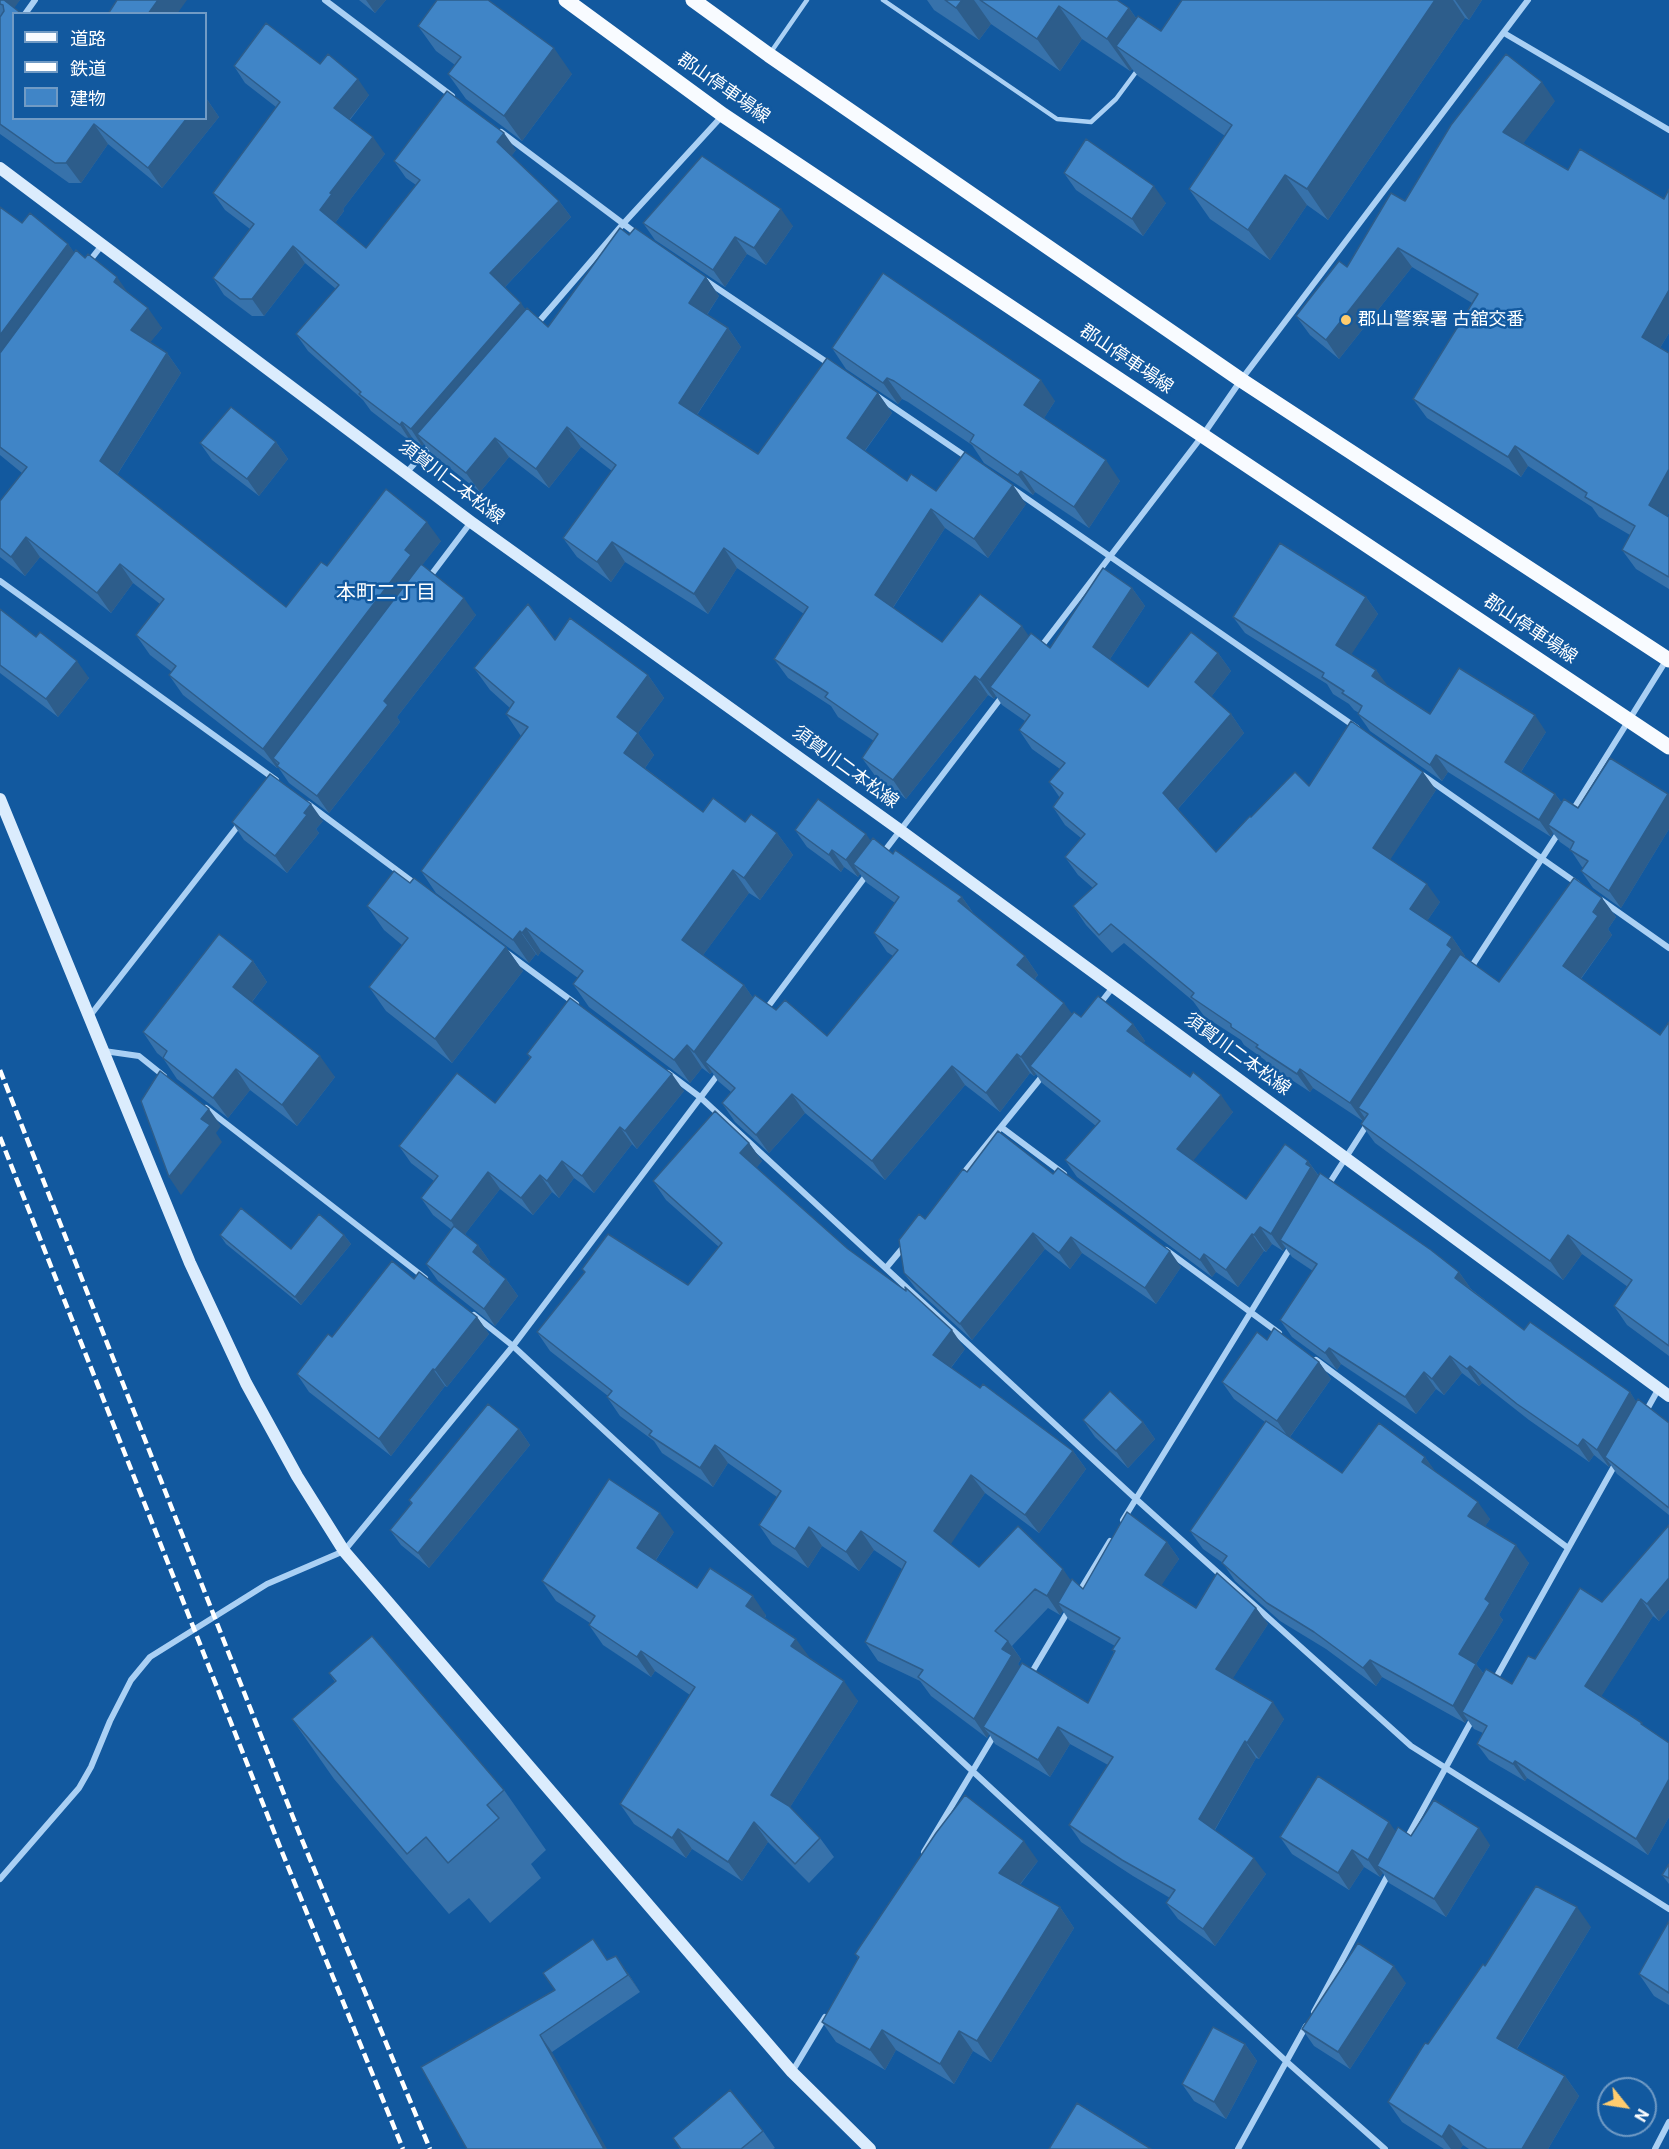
<!DOCTYPE html>
<html>
<head>
<meta charset="utf-8">
<style>
  body { margin:0 }
  #map { position:relative; width:1669px; height:2149px; overflow:hidden; background:#12599f; font-family:Roboto,"Noto Sans JP",sans-serif }
  canvas { display:block }
  .legend { position:absolute; left:12px; top:12px; width:195px; height:108px; box-sizing:border-box; background:#12599f; border:2px solid #719bc5; margin:0; padding:8px 10px; list-style:none; font-size:18px; color:#fff }
  .legend li { display:flex; align-items:center; gap:12px; height:30px }
  .legend b { width:30px; border:2px solid #719bc5 }
  .north { position:absolute; left:1597px; top:2077px; width:60px; height:60px; box-sizing:border-box; background:#12599f; border:2px solid #719bc5; border-radius:50%; rotate:120deg; font-size:16px; font-weight:700; line-height:24px; text-align:center; color:#fff }
  .north::after { content:''; display:block; margin:auto; width:21px; height:27px; background:#ffcc6e; clip-path:polygon(50% 0,100% 100%,50% 72%,0 100%) }
</style>
</head>
<body>
<div id="map">
<canvas width="1669" height="2149"></canvas>
<ul class="legend">
<li><b style="height:8px;background:#f8fbff"></b>道路</li>
<li><b style="height:8px;background:#fff"></b>鉄道</li>
<li><b style="height:16px;background:#4085c7"></b>建物</li>
</ul>
<div class="north">N</div>
</div>
<script>
const ctx = document.querySelector('canvas').getContext('2d');
ctx.lineJoin = 'round';
const shape = rows => new Path2D(rows.map(r => 'M' + r).join(''));
function stroke(path, color, width, dash) { ctx.strokeStyle = color; ctx.lineWidth = width; ctx.lineCap = dash ? 'butt' : 'round'; ctx.setLineDash(dash || []); ctx.stroke(path); }
function fillPath(path, color) { ctx.fillStyle = color; ctx.fill(path, 'evenodd'); }
function drawText(font, color, halo, rows, align = 'center') {
  ctx.font = font + ' Roboto,"Noto Sans JP",sans-serif'; ctx.lineWidth = 5; ctx.setLineDash([]); ctx.textBaseline = 'middle'; ctx.strokeStyle = halo; ctx.fillStyle = color; for (const [text, x, y, turn = 0] of rows) {
    ctx.save(); ctx.translate(x, y); ctx.rotate((+turn || 0) * Math.PI / 180); ctx.textAlign = isNaN(turn) ? turn : align; if (halo) ctx.strokeText(text, 0, 0); ctx.fillText(text, 0, 0); ctx.restore();
  }
}
const lane = shape([
  [883,0,1057,119,1091,122,1116,99,1139,68],
  [771,52,807,0]
]);
const street = shape([
  [325,0,452,96],
  [25,14,35,0],
  [1504,33,1669,130],
  [501,132,637,234],
  [88,263,102,245],
  [705,280,831,365],
  [536,325,623,224,723,115],
  [877,396,968,458],
  [407,472,433,443],
  [1013,489,1357,728],
  [428,579,471,522],
  [0,581,276,780],
  [1040,648,1203,435,1241,380,1528,0],
  [1421,774,1578,884],
  [308,804,418,886],
  [1571,813,1667,659],
  [883,853,1004,694],
  [1601,900,1669,948],
  [507,953,576,1004],
  [1470,969,1559,832],
  [1099,1005,1113,987],
  [764,1012,868,873],
  [89,1017,241,822],
  [104,1051,139,1056,164,1076],
  [668,1073,700,1097,1136,1499,1411,1746,1669,1909],
  [206,1108,425,1278],
  [1001,1127,1064,1174],
  [962,1175,1044,1074],
  [1327,1187,1368,1123],
  [1166,1250,1279,1333],
  [886,1268,906,1244],
  [474,1315,513,1346,1287,2062,1385,2149],
  [1316,1360,1568,1548],
  [1645,1413,1659,1388],
  [1123,1520,1292,1245],
  [1078,1594,1110,1541],
  [1029,1677,1070,1608],
  [1493,1683,1617,1461],
  [1406,1840,1473,1718],
  [924,1852,996,1732],
  [0,1879,79,1788,91,1767,110,1721,131,1680,150,1657,267,1584,344,1551,513,1346,719,1073],
  [1314,2012,1390,1871],
  [792,2072,825,2017],
  [1238,2149,1306,2026],
  [1655,2149,1669,2122]
]);
const secondary = shape([
  [0,168,471,522,900,830,1669,1396],
  [0,799,190,1263,246,1383,297,1476,344,1551,792,2072,870,2149]
]);
const primary = shape([
  [566,0,723,115,1669,747],
  [693,0,769,55,1241,380,1669,660]
]);
const rail = shape([
  [0,1070,300,1835,430,2149],
  [0,1137,280,1847,403,2149]
]);
const wall = shape([
  [0,0,20,0,14,7,14,118,206,118,206,98,219,117,162,188,108,144,81,183,69,183,0,134],
  [359,0,386,0,375,13],
  [927,0,1117,0,1129,8,1136,18,1161,31,1182,0,1482,0,1469,20,1465,18,1328,220,1307,205,1270,260,1210,219,1189,189,1225,136,1138,76,1132,69,1130,71,1082,39,1060,71,991,24,979,40,934,10],
  [418,26,572,74,522,141,466,99,448,74,455,65,436,51],
  [320,64,369,95,350,120,385,154,343,209,344,211,335,223,366,248,416,185,406,178,394,161,516,150,511,156,559,201,571,217,505,287,525,309,548,327,629,235,706,277,719,296,707,315,728,328,741,347,697,415,758,454,878,393,892,413,865,451,907,481,936,491,1026,504,988,558,945,528,893,608,942,642,1029,636,1050,648,1132,588,1145,606,1110,659,1148,687,1218,653,1231,671,1211,697,1231,714,1244,733,1178,809,1216,852,1251,817,1309,786,1436,790,1390,859,1440,902,1427,921,1452,937,1465,956,1464,957,1499,982,1602,898,1616,917,1608,929,1612,935,1581,979,1660,1035,1669,1022,1669,1356,1627,1325,1614,1306,1628,1287,1582,1254,1563,1280,1375,1143,1361,1124,1365,1118,1363,1121,1313,1088,1310,1092,1269,1065,1265,1060,1244,1045,1241,1040,1204,1016,1193,1001,1124,943,1112,953,1086,925,1073,906,1093,888,1078,875,1065,857,1081,838,1065,825,1053,807,1060,798,1049,782,1060,769,1032,749,1019,730,1025,721,1002,705,996,696,994,699,988,695,906,799,876,777,862,758,874,741,838,717,831,706,788,678,774,659,804,614,737,568,708,614,625,562,611,582,577,557,563,538,612,471,581,447,549,488,509,457,480,492,431,453,424,444,422,446,413,439,411,442,371,411,363,400,308,351,296,334,336,289,305,263,264,316,252,316,224,295,213,278,250,229,225,210,213,193,276,107,245,83,234,66],
  [1555,101,1523,143,1568,170,1664,199,1669,189,1669,333,1660,348,1669,353,1669,513,1667,516,1669,517,1669,589,1636,569,1622,550,1630,535,1599,517,1592,507,1528,466,1521,477,1427,418,1413,399,1472,303,1412,267,1339,359,1310,335,1296,316,1347,267,1405,201],
  [1064,173,1166,203,1143,236,1076,190],
  [0,207,22,223,68,244,74,253,129,293,162,328,150,342,167,353,181,373,117,475,286,607,327,566,441,541,422,565,476,615,397,717,400,722,329,813,289,783,278,767,277,768,183,695,169,675,172,672,150,655,136,635,160,604,133,583,111,613,40,557,25,576,0,557,0,501,22,473,0,455],
  [643,223,793,226,766,265,747,254,725,287,655,240],
  [832,348,1055,401,1044,418,1120,481,1089,528,1035,492,1033,495,984,463,972,445,908,402,902,399,898,404,846,369],
  [276,442,288,459,259,496,212,460,200,443],
  [1366,597,1378,614,1351,654,1376,670,1387,687,1430,714,1546,732,1521,772,1555,794,1562,803,1578,808,1668,794,1669,795,1669,829,1621,908,1593,888,1581,871,1584,868,1582,867,1570,849,1560,842,1553,833,1551,837,1448,772,1442,781,1370,731,1358,714,1359,713,1354,710,1349,704,1333,694,1327,684,1245,633,1233,617],
  [0,609,89,678,58,717,0,673],
  [555,640,648,675,664,698,638,733,654,755,645,768,703,812,745,822,777,833,793,855,760,900,749,893,703,955,744,985,753,998,827,1036,893,956,887,952,874,933,895,903,867,883,860,874,858,877,844,867,841,872,807,847,795,830,871,841,893,854,962,897,974,914,1025,956,1038,975,1035,979,1072,1014,1081,1017,1133,1024,1145,1041,1143,1043,1233,1112,1193,1160,1246,1199,1308,1161,1319,1176,1459,1272,1471,1289,1524,1330,1630,1392,1636,1402,1669,1423,1669,1515,1617,1474,1610,1464,1609,1467,1594,1455,1589,1462,1529,1420,1482,1383,1479,1386,1462,1373,1444,1395,1436,1389,1416,1414,1341,1364,1337,1370,1292,1337,1280,1320,1313,1271,1292,1257,1285,1247,1283,1251,1272,1244,1266,1252,1264,1251,1238,1287,1216,1272,1212,1277,1077,1177,1065,1160,1096,1126,1042,1083,1036,1074,1034,1076,1030,1073,1000,1112,965,1085,885,1180,805,1113,769,1153,735,1122,722,1103,731,1092,718,1081,712,1072,710,1074,702,1068,690,1083,589,1007,573,984,578,978,541,951,538,956,536,954,529,963,436,893,421,871,521,736,506,714,510,708,490,690,474,668],
  [323,821,316,829,319,833,287,873,244,840,232,822],
  [410,883,506,947,523,971,452,1063,386,1011,369,987,402,945,384,930,367,906],
  [253,961,267,982,252,1002,335,1077,297,1126,250,1090,228,1118,177,1079,163,1058,157,1053,143,1032],
  [527,1054,684,1091,637,1149,632,1144,594,1193,574,1178,559,1198,552,1192,533,1215,500,1189,465,1234,478,1245,490,1262,488,1265,506,1279,518,1296,495,1326,438,1281,426,1264,452,1230,433,1215,421,1198,434,1181,411,1163,399,1146,495,1103,530,1058],
  [749,1143,762,1161,756,1168,848,1249,965,1349,951,1368,980,1388,1073,1451,1086,1469,1039,1533,985,1493,950,1544,979,1567,1071,1581,1083,1589,1167,1542,1179,1559,1161,1585,1196,1608,1256,1608,1268,1624,1232,1679,1284,1719,1259,1759,1256,1758,1215,1830,1266,1874,1215,1946,1178,1919,1166,1903,1170,1898,1133,1876,1081,1842,1069,1825,1108,1765,1070,1744,1050,1777,995,1744,989,1734,987,1738,931,1696,920,1681,878,1661,865,1642,902,1569,874,1550,859,1571,822,1546,808,1568,772,1544,759,1525,777,1497,728,1463,713,1487,662,1453,654,1441,620,1416,607,1397,608,1396,550,1351,537,1332,585,1273,582,1269,688,1285,719,1247,666,1200,653,1181],
  [1048,1608,1060,1615,1063,1611,1069,1620,1115,1646,1112,1650,1114,1652,1088,1703,1020,1667,1018,1664,1021,1659,1012,1646],
  [967,1172,1053,1174,1181,1267,1156,1304,1082,1253,1070,1269,1045,1249,972,1340,916,1289,904,1273,925,1219],
  [220,1235,291,1249,344,1235,351,1244,301,1305,226,1244],
  [414,1279,477,1317,489,1334,447,1387,445,1386,391,1456,309,1392,297,1374,332,1337],
  [1267,1340,1319,1362,1331,1379,1290,1437,1342,1473,1425,1457,1435,1472,1490,1519,1485,1526,1529,1563,1499,1615,1503,1620,1476,1664,1484,1674,1512,1684,1535,1659,1602,1602,1669,1525,1669,1609,1659,1621,1653,1616,1601,1696,1669,1743,1669,1817,1648,1855,1527,1778,1525,1781,1489,1760,1477,1744,1483,1733,1474,1729,1467,1719,1465,1723,1382,1677,1376,1686,1326,1649,1280,1621,1235,1581,1223,1563,1203,1549,1190,1531,1265,1422,1234,1399,1222,1382],
  [1083,1420,1143,1422,1155,1439,1128,1468,1095,1437],
  [519,1429,530,1445,429,1568,401,1545,390,1530,411,1504,409,1500],
  [674,1532,656,1560,697,1588,766,1615,765,1618,858,1701,790,1807,820,1838,834,1857,809,1883,768,1842,742,1881,692,1849,686,1858,634,1824,620,1804,690,1695,655,1671,651,1677,603,1645,589,1625,590,1623,556,1601,542,1581],
  [329,1673,504,1790,546,1850,531,1864,541,1878,490,1923,469,1898,449,1914,334,1779,292,1719,335,1682],
  [1396,1831,1411,1836,1490,1845,1446,1917,1389,1883,1383,1873,1380,1877,1364,1867,1349,1890,1292,1854,1280,1837],
  [1038,1861,1020,1885,1060,1907,1074,1928,991,2062,973,2051,954,2084,896,2050,885,2070,836,2042,822,2022,858,1958,855,1954],
  [1669,1864,1669,1884,1662,1875],
  [1669,1921,1669,2005,1654,1996,1639,1974],
  [1591,1927,1517,2049,1565,2076,1579,2096,1548,2149,1469,2149,1463,2145,1460,2149,1444,2149,1402,2122,1388,2102,1428,2044,1485,1966],
  [608,1960,628,1973,640,1992,552,2052,421,2067],
  [1406,1983,1350,2069,1314,2046,1302,2029],
  [1245,2044,1257,2061,1226,2119,1194,2101,1182,2084],
  [763,2131,775,2148,773,2149,680,2149,673,2138]
]);
const shadedWall = shape([
  [0,0,20,0,10,14],
  [158,0,187,0,177,14,148,14],
  [366,0,386,0,375,13],
  [962,0,974,0,991,24,979,40,956,8],
  [1435,0,1453,0,1465,18,1328,220,1307,189],
  [1455,0,1482,0,1469,20],
  [1059,6,1082,39,1060,71,1037,39],
  [1129,8,1152,41,1116,46,1132,69,1130,71,1107,39],
  [554,48,572,74,522,141,504,116],
  [358,79,369,95,345,125,334,108],
  [1542,82,1555,101,1517,152,1503,132],
  [206,98,219,117,162,188,148,168,187,118,206,118],
  [94,124,108,144,81,183,66,163],
  [504,133,516,150,509,159,497,142],
  [373,137,385,154,343,209,344,211,332,227,320,210,330,193],
  [1285,175,1307,205,1270,260,1248,230],
  [1154,186,1166,203,1143,236,1132,219],
  [559,201,571,217,502,290,490,273],
  [781,209,793,226,766,265,754,248],
  [735,237,747,254,725,287,713,270],
  [68,244,82,263,0,373,0,335],
  [293,246,305,263,264,316,252,299],
  [1398,248,1412,267,1339,359,1326,340],
  [117,277,131,297,114,282],
  [706,277,719,296,702,322,689,303],
  [1669,290,1669,333,1655,356,1642,337],
  [521,303,533,320,417,434,424,444,422,446,411,429],
  [148,308,162,328,144,350,131,330],
  [728,328,741,347,692,422,679,403],
  [167,353,181,373,113,481,100,461],
  [887,378,902,399,898,404,883,383],
  [1041,380,1055,401,1039,426,1024,405],
  [878,393,892,413,860,457,847,438],
  [402,422,413,439,411,442,400,425],
  [567,427,581,447,549,488,536,469],
  [495,438,509,457,480,492,466,473],
  [276,442,288,459,259,496,247,479],
  [1515,446,1528,466,1521,477,1508,457],
  [1106,460,1120,481,1089,528,1074,507],
  [1669,469,1669,513,1662,524,1649,505],
  [1021,471,1035,492,1033,495,1018,475],
  [1013,485,1026,504,988,558,974,539],
  [931,509,945,528,888,615,875,595],
  [427,522,441,541,273,758,279,766,277,768,263,749,405,550],
  [26,537,40,557,25,576,11,557],
  [612,542,625,562,611,582,597,562],
  [724,548,737,568,708,614,694,594],
  [120,564,133,583,111,613,97,593],
  [1132,588,1145,606,1106,665,1093,647],
  [1366,597,1378,614,1347,661,1336,645],
  [464,598,476,615,397,717,400,722,329,813,317,796,384,701],
  [1022,626,1035,645,990,687,996,696,994,699,980,680],
  [1218,653,1231,671,1208,701,1195,682],
  [77,661,89,678,58,717,46,699],
  [1376,670,1388,686,1383,693,1372,676],
  [648,675,664,698,638,733,654,755,640,775,624,753,617,717],
  [975,676,988,695,906,799,893,780],
  [1231,714,1244,733,1176,811,1163,793],
  [1535,715,1546,732,1517,778,1505,762],
  [1436,755,1448,772,1442,781,1430,765],
  [1423,772,1436,790,1386,866,1373,848],
  [1555,794,1567,810,1548,825,1553,833,1551,837,1539,820],
  [1668,794,1669,795,1669,829,1621,908,1609,891],
  [311,804,323,821,316,829,319,833,287,873,275,856,304,813],
  [777,833,793,855,760,900,744,878],
  [866,834,878,851,853,864,860,874,858,877,846,860],
  [832,850,844,867,841,872,829,855],
  [733,870,749,893,698,962,682,940],
  [1427,884,1440,902,1423,927,1410,909],
  [962,897,975,916,958,901],
  [1602,898,1616,917,1608,929,1612,935,1576,985,1563,966],
  [526,928,541,951,538,956,522,933],
  [520,931,536,954,529,963,513,940],
  [1452,937,1465,956,1358,1108,1365,1118,1363,1121,1350,1103],
  [506,947,523,971,452,1063,435,1039],
  [1025,956,1038,975,1030,984,1017,965],
  [253,961,267,982,247,1008,233,987],
  [744,985,760,1008,705,1062,712,1072,710,1074,694,1052],
  [1064,1003,1078,1022,1030,1066,1036,1074,1034,1076,1021,1057],
  [1133,1024,1145,1041,1139,1048,1127,1031],
  [687,1045,702,1068,690,1083,674,1060],
  [1017,1054,1030,1073,1000,1112,986,1093],
  [320,1056,335,1077,297,1126,282,1105],
  [952,1066,965,1085,885,1180,872,1161],
  [236,1069,250,1090,228,1118,213,1098],
  [1300,1069,1313,1088,1310,1092,1297,1074],
  [672,1074,684,1091,637,1149,625,1131],
  [792,1094,805,1113,769,1153,756,1135],
  [1221,1095,1233,1112,1189,1166,1177,1149],
  [209,1109,221,1126,216,1133,222,1142,181,1195,169,1177,201,1119],
  [620,1127,632,1144,594,1193,582,1176],
  [749,1143,762,1161,753,1172,740,1153],
  [562,1161,574,1178,559,1198,547,1181],
  [1308,1161,1320,1178,1280,1240,1285,1247,1283,1251,1271,1234],
  [488,1172,500,1189,462,1238,451,1221],
  [540,1175,552,1192,533,1215,521,1198],
  [1260,1227,1272,1244,1266,1252,1254,1235],
  [1033,1233,1045,1249,972,1340,960,1324],
  [1252,1234,1264,1251,1238,1287,1226,1270],
  [344,1235,351,1244,301,1305,295,1297],
  [1568,1235,1582,1254,1563,1280,1550,1261],
  [1071,1237,1082,1253,1070,1269,1059,1253],
  [478,1245,490,1262,485,1269,473,1252],
  [1170,1251,1181,1267,1156,1304,1145,1288],
  [1204,1254,1216,1272,1212,1277,1200,1260],
  [1459,1272,1471,1289,1455,1278],
  [506,1279,518,1296,495,1326,484,1309],
  [477,1317,489,1334,447,1387,435,1370],
  [952,1330,965,1349,946,1374,933,1355],
  [1329,1348,1341,1364,1337,1370,1325,1353],
  [1450,1356,1462,1373,1444,1395,1432,1379],
  [1319,1362,1331,1379,1289,1438,1277,1421],
  [1470,1366,1482,1383,1479,1386,1467,1369],
  [433,1369,445,1386,391,1456,379,1439],
  [1424,1372,1436,1389,1416,1414,1405,1397],
  [1630,1392,1641,1409,1605,1457,1610,1464,1609,1467,1597,1450],
  [1143,1422,1155,1439,1128,1468,1116,1451],
  [519,1429,530,1445,429,1568,418,1553],
  [1583,1439,1594,1455,1589,1462,1578,1446],
  [715,1445,728,1463,713,1487,700,1468],
  [1073,1451,1086,1469,1039,1533,1025,1515],
  [1425,1457,1438,1475,1422,1462],
  [971,1475,985,1493,947,1550,934,1531],
  [1478,1502,1490,1519,1480,1534,1468,1516],
  [660,1513,674,1532,651,1567,637,1548],
  [809,1527,822,1546,808,1568,795,1549],
  [861,1531,874,1550,859,1571,846,1552],
  [1167,1542,1179,1559,1157,1592,1145,1575],
  [1516,1545,1529,1563,1499,1615,1503,1620,1471,1672,1459,1654,1485,1599],
  [1063,1569,1076,1588,1058,1603,1063,1611,1060,1615,1047,1596],
  [1669,1578,1669,1609,1659,1621,1647,1604],
  [753,1596,766,1615,760,1625,746,1606],
  [1641,1599,1653,1616,1597,1703,1585,1686],
  [1256,1608,1268,1624,1228,1686,1216,1669],
  [796,1639,810,1658,791,1646],
  [1008,1641,1021,1659,1018,1664,1025,1674,983,1727,989,1734,987,1738,974,1719,1002,1649],
  [641,1651,655,1671,651,1677,637,1657],
  [1370,1660,1382,1677,1376,1686,1363,1668],
  [1476,1664,1489,1681,1462,1712,1467,1719,1465,1723,1453,1706],
  [844,1681,858,1701,785,1815,771,1795],
  [1273,1702,1284,1719,1259,1759,1247,1743],
  [1058,1727,1070,1744,1050,1777,1038,1760],
  [1245,1741,1256,1758,1211,1836,1199,1819],
  [1515,1761,1527,1778,1525,1781,1513,1764],
  [1669,1779,1669,1817,1648,1855,1636,1839],
  [754,1822,768,1842,742,1881,728,1862],
  [1389,1822,1401,1839,1377,1866,1383,1873,1380,1877,1368,1860],
  [1479,1828,1490,1845,1446,1917,1434,1899],
  [678,1829,692,1849,686,1858,672,1838],
  [1024,1841,1038,1861,1013,1893,999,1873],
  [1352,1850,1364,1867,1349,1890,1338,1873],
  [1254,1858,1266,1874,1215,1946,1203,1929],
  [1060,1907,1074,1928,991,2062,977,2041],
  [1577,1907,1591,1927,1511,2058,1497,2038],
  [616,1956,628,1973,640,1992,628,1975],
  [1394,1966,1406,1983,1350,2069,1338,2052],
  [882,2030,896,2050,885,2070,870,2050],
  [959,2031,973,2051,954,2084,940,2064],
  [540,2035,552,2052,607,2149,604,2149],
  [1245,2044,1257,2061,1226,2119,1214,2102],
  [1565,2076,1579,2096,1548,2149,1522,2149],
  [1449,2125,1463,2145,1460,2149,1451,2149,1442,2137]
]);
const building = shape([
  [0,0,4,0,22,14,14,14,14,118,187,118,148,168,94,124,66,163,55,163,0,124,0,17,4,11,3,5,0,4,0,0],
  [117,0,158,0,148,14,108,14,117,0],
  [437,0,488,0,554,48,504,116,448,74,461,57,418,26,437,0],
  [945,0,962,0,956,8,945,0],
  [980,0,1117,0,1129,8,1107,39,1059,6,1037,39,980,0],
  [1182,0,1435,0,1307,189,1285,175,1248,230,1189,189,1232,125,1116,46,1138,16,1161,31,1182,0],
  [266,23,320,64,328,54,358,79,334,108,373,137,330,193,332,194,320,210,366,248,420,180,394,161,447,91,504,133,497,142,559,201,490,273,521,303,411,429,402,422,400,425,359,394,361,392,296,334,339,285,293,246,252,299,240,299,213,278,254,224,213,193,280,102,234,66,266,23],
  [1506,54,1542,82,1503,132,1568,170,1580,149,1664,199,1669,189,1669,290,1642,337,1669,353,1669,469,1649,505,1669,517,1669,577,1622,550,1635,526,1585,497,1587,493,1515,446,1508,457,1413,399,1478,294,1398,248,1326,340,1296,316,1339,261,1347,267,1391,193,1405,201,1451,125,1506,54],
  [1086,139,1154,186,1132,219,1064,173,1086,139],
  [702,156,781,209,754,248,735,237,713,270,643,223,702,156],
  [0,207,22,223,30,213,68,244,0,335,0,207],
  [620,228,629,235,635,228,706,277,689,303,728,328,679,403,758,454,827,358,878,393,847,438,907,481,911,474,936,491,965,452,1013,485,974,539,931,509,875,595,942,642,980,594,1022,626,980,680,975,676,893,780,862,758,878,734,825,697,828,693,774,659,808,607,724,548,694,594,612,542,597,562,563,538,616,465,567,427,536,469,495,438,466,473,417,434,527,308,548,327,620,228],
  [76,250,85,258,88,254,117,277,114,282,148,308,131,330,167,353,100,461,286,607,321,562,327,566,386,489,427,522,405,550,411,555,263,749,169,675,176,666,136,635,164,599,120,564,97,593,26,537,11,557,0,548,0,501,27,467,0,447,0,353,76,250],
  [883,273,1041,380,1024,405,1106,460,1074,507,1021,471,1018,475,970,442,974,435,894,381,887,378,883,383,832,348,883,273],
  [231,407,276,442,247,479,200,443,231,407],
  [1280,543,1366,597,1336,645,1376,670,1372,676,1430,714,1459,668,1535,715,1505,762,1555,794,1539,820,1436,755,1430,765,1358,714,1362,706,1342,693,1344,691,1322,677,1324,673,1233,617,1280,543],
  [421,564,464,598,384,701,388,705,317,796,277,766,279,763,273,758,421,564],
  [1103,568,1132,588,1093,647,1148,687,1191,632,1218,653,1195,682,1231,714,1163,793,1216,852,1250,816,1251,817,1295,772,1309,786,1351,721,1423,772,1373,848,1427,884,1410,909,1452,937,1447,945,1452,949,1350,1103,1300,1069,1297,1074,1256,1047,1258,1045,1231,1027,1231,1024,1191,997,1194,993,1111,924,1099,935,1073,906,1097,884,1065,857,1085,834,1053,807,1063,793,1049,782,1065,763,1019,730,1030,715,990,687,1031,633,1050,648,1103,568],
  [528,604,555,640,570,618,648,675,617,717,638,733,624,753,703,812,713,798,745,822,751,814,777,833,744,878,733,870,682,940,744,985,694,1052,687,1045,674,1060,573,984,583,971,526,928,522,933,520,931,513,940,421,871,528,727,506,714,514,702,474,668,528,604],
  [0,609,36,637,40,632,77,661,46,699,0,665,0,609],
  [1610,758,1668,794,1609,891,1581,871,1588,861,1570,850,1574,842,1548,825,1564,799,1578,808,1610,758],
  [270,774,311,804,304,813,307,815,275,856,232,822,270,774],
  [818,799,866,834,846,860,832,850,829,855,795,830,818,799],
  [873,838,893,854,895,850,962,897,958,901,1025,956,1017,965,1064,1003,1021,1057,1017,1054,986,1093,952,1066,872,1161,792,1094,756,1135,722,1103,735,1088,705,1062,755,995,776,1010,785,1000,827,1036,898,950,874,933,899,897,853,864,873,838],
  [394,871,410,883,414,878,506,947,435,1039,369,987,408,938,367,906,394,871],
  [1574,878,1602,898,1593,912,1598,916,1563,966,1660,1035,1669,1022,1669,1346,1614,1306,1632,1280,1568,1235,1550,1261,1361,1124,1368,1114,1358,1108,1460,954,1499,982,1574,878],
  [219,934,253,961,233,987,320,1056,282,1105,236,1069,213,1098,163,1058,167,1051,143,1032,219,934],
  [1098,996,1133,1024,1127,1031,1190,1077,1193,1072,1221,1095,1177,1149,1246,1199,1285,1144,1308,1161,1306,1164,1311,1167,1271,1234,1260,1227,1254,1235,1252,1234,1226,1270,1204,1254,1200,1260,1065,1160,1100,1121,1030,1066,1074,1012,1081,1017,1098,996],
  [570,998,672,1074,625,1131,620,1127,582,1176,562,1161,547,1181,540,1175,521,1198,488,1172,451,1221,421,1198,438,1176,399,1146,457,1073,495,1103,531,1057,527,1054,570,998],
  [160,1071,209,1109,201,1119,210,1125,169,1177,141,1101,160,1071],
  [715,1111,749,1143,740,1153,848,1249,906,1291,905,1287,952,1330,933,1355,980,1388,983,1384,1073,1451,1025,1515,971,1475,934,1531,979,1567,1018,1526,1063,1569,1047,1596,1035,1589,995,1631,1008,1641,1002,1649,1012,1655,974,1719,918,1677,923,1670,865,1642,906,1562,861,1531,846,1552,809,1527,795,1549,759,1525,781,1491,715,1445,700,1468,649,1435,652,1431,607,1397,612,1391,537,1332,585,1272,582,1269,608,1234,688,1285,722,1243,653,1181,715,1111],
  [998,1131,1053,1174,1058,1168,1170,1251,1145,1288,1071,1237,1059,1253,1033,1233,960,1324,904,1273,899,1240,919,1214,925,1219,963,1169,967,1172,998,1131],
  [1320,1173,1431,1250,1459,1272,1455,1278,1524,1330,1530,1322,1630,1392,1597,1450,1583,1439,1578,1446,1517,1404,1470,1366,1467,1369,1450,1356,1432,1379,1424,1372,1405,1397,1329,1348,1325,1353,1280,1320,1317,1264,1280,1240,1320,1173],
  [241,1208,291,1249,319,1214,344,1235,295,1297,220,1235,241,1208],
  [454,1226,478,1245,473,1252,506,1279,484,1309,426,1264,454,1226],
  [392,1261,414,1279,419,1272,477,1317,435,1370,433,1369,379,1439,297,1374,328,1334,332,1337,392,1261],
  [1274,1328,1319,1362,1277,1421,1222,1382,1257,1332,1267,1340,1274,1328],
  [1110,1391,1143,1422,1116,1451,1083,1420,1110,1391],
  [1638,1399,1669,1423,1669,1508,1605,1457,1638,1399],
  [488,1404,519,1429,418,1553,390,1530,412,1503,409,1500,488,1404],
  [1266,1421,1342,1473,1379,1423,1425,1457,1422,1462,1478,1502,1468,1516,1516,1545,1485,1599,1490,1603,1459,1654,1476,1664,1453,1706,1370,1660,1363,1668,1314,1632,1267,1603,1222,1563,1227,1556,1190,1531,1266,1421],
  [609,1479,660,1513,637,1548,697,1588,710,1568,753,1596,746,1606,796,1639,791,1646,844,1681,771,1795,789,1806,820,1838,795,1864,754,1822,728,1862,678,1829,672,1838,620,1804,695,1687,641,1651,637,1657,589,1625,595,1616,542,1581,609,1479],
  [1127,1512,1167,1542,1145,1575,1196,1608,1217,1573,1256,1608,1216,1669,1273,1702,1247,1743,1245,1741,1199,1819,1254,1858,1203,1929,1166,1903,1175,1890,1122,1860,1069,1825,1113,1757,1058,1727,1038,1760,983,1727,1022,1663,1088,1703,1115,1651,1112,1650,1120,1638,1058,1603,1072,1579,1083,1589,1127,1512],
  [1669,1525,1669,1578,1647,1604,1641,1599,1585,1686,1642,1723,1641,1724,1669,1743,1669,1779,1636,1839,1515,1761,1513,1764,1477,1744,1487,1726,1462,1712,1486,1669,1512,1684,1528,1656,1535,1659,1580,1588,1602,1602,1669,1525],
  [372,1636,504,1790,487,1805,499,1818,448,1863,426,1837,407,1854,292,1719,336,1681,329,1673,372,1636],
  [1318,1776,1389,1822,1368,1860,1352,1850,1338,1873,1280,1837,1318,1776],
  [965,1795,1024,1841,999,1873,1060,1907,977,2041,959,2031,940,2064,882,2030,870,2050,822,2022,859,1957,855,1954,936,1833,965,1795],
  [1434,1800,1479,1828,1434,1899,1377,1866,1398,1827,1411,1836,1434,1800],
  [1669,1864,1669,1878,1662,1875,1669,1864],
  [1536,1886,1577,1907,1497,2038,1565,2076,1522,2149,1487,2149,1449,2125,1442,2137,1388,2102,1425,2043,1428,2044,1483,1964,1485,1966,1536,1886],
  [1669,1921,1669,1993,1639,1974,1669,1921],
  [593,1939,607,1960,616,1956,628,1975,540,2035,604,2149,467,2149,421,2067,555,1990,543,1973,593,1939],
  [1358,1943,1394,1966,1338,2052,1302,2029,1358,1943],
  [1213,2027,1245,2044,1214,2102,1182,2084,1213,2027],
  [730,2090,763,2131,741,2149,681,2149,673,2138,730,2090],
  [1077,2103,1151,2149,1049,2149,1077,2103]
]);
const markers = [
  [1346,320,6,"#ffcc6e"]
];
const streetNames = [
  ["郡山停車場線",723,89,35],
  ["郡山停車場線",1126,360,34],
  ["須賀川二本松線",451,483,37],
  ["郡山停車場線",1530,630,34],
  ["須賀川二本松線",845,768,36],
  ["須賀川二本松線",1237,1055,36]
];
const poiNames = [
  ["郡山警察署 古舘交番",1358,320]
];
const neighbourhoodNames = [
  ["本町二丁目",386,594]
];
stroke(lane, '#aad0f4', 4.5);
stroke(street, '#aad0f4', 6);
stroke(secondary, '#dbecfd', 12);
stroke(primary, '#f8fbff', 15);
stroke(rail, '#fff', 4.5, [10, 4.5]);
fillPath(wall, '#3772ab');
fillPath(shadedWall, '#2d5d8b');
fillPath(building, '#4085c7');
stroke(building, '#2d5d8b', 1.5);
for (const [x, y, r, color] of markers) { const dot = new Path2D(); dot.arc(x, y, r, 0, 2 * Math.PI); ctx.fillStyle = color; ctx.fill(dot); stroke(dot, '#12599f', 2); }
drawText('18px', '#fff', '#12599f', streetNames);
drawText('18px', '#fff', '#12599f', poiNames, 'left');
drawText('20px', '#fff', '#12599f', neighbourhoodNames);
</script>
</body>
</html>
